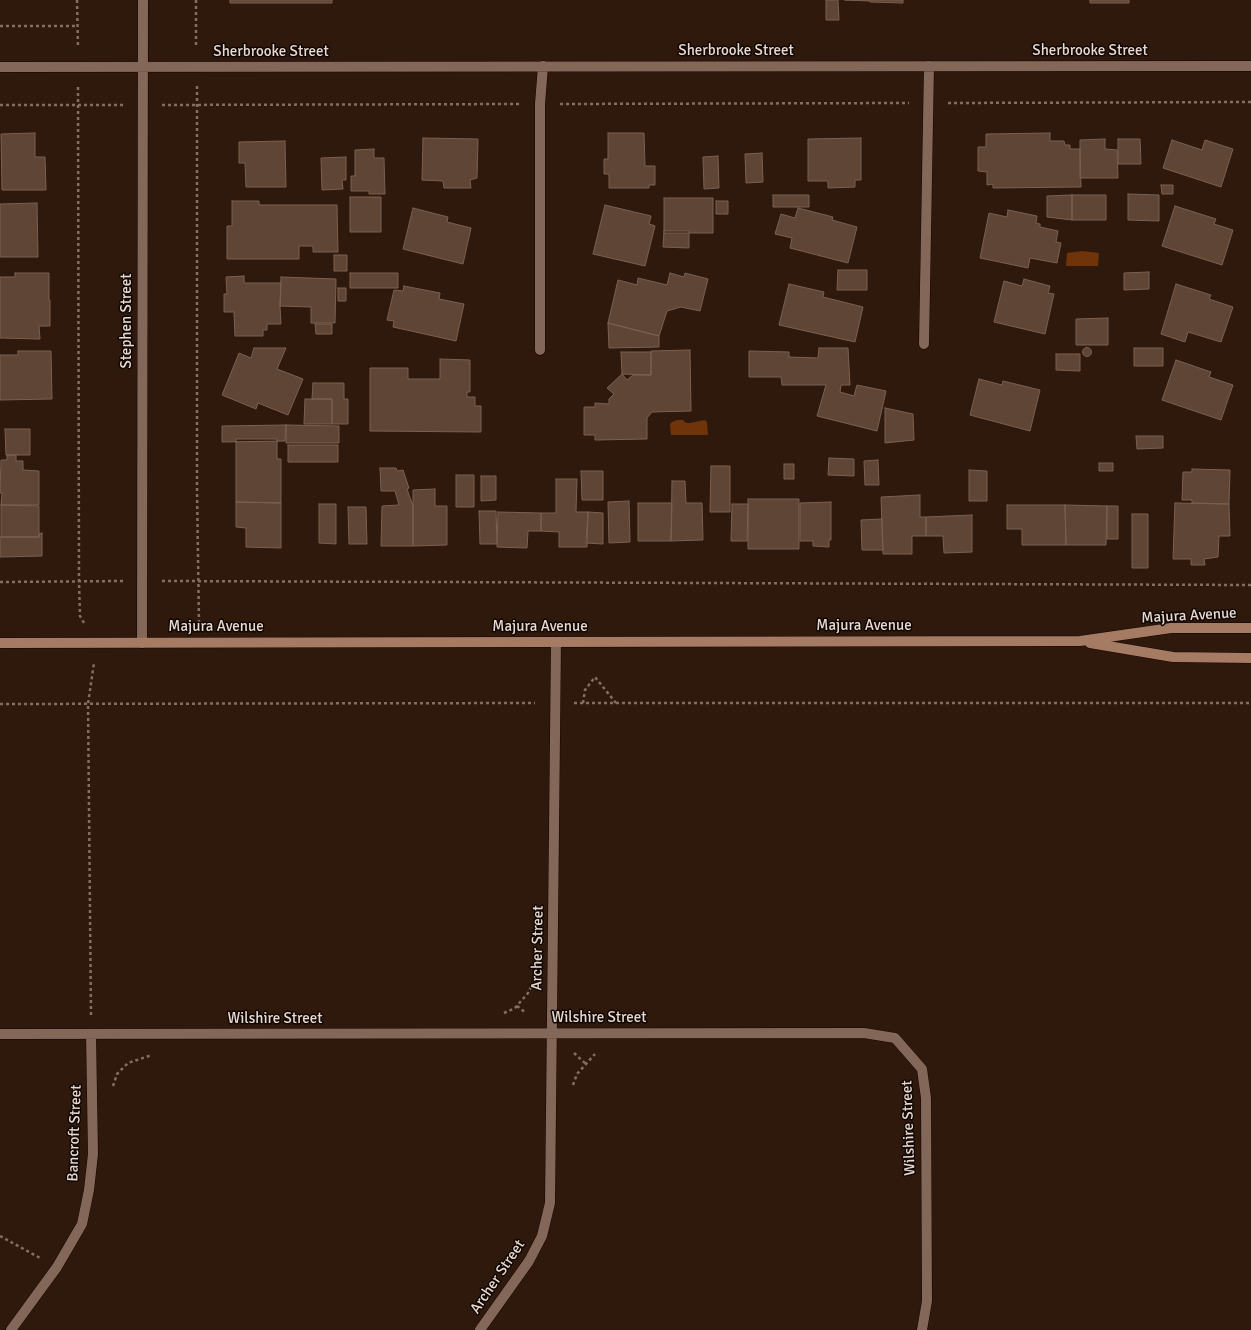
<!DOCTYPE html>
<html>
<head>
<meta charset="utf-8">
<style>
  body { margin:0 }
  canvas { display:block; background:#2f190c }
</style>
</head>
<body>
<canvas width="1251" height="1330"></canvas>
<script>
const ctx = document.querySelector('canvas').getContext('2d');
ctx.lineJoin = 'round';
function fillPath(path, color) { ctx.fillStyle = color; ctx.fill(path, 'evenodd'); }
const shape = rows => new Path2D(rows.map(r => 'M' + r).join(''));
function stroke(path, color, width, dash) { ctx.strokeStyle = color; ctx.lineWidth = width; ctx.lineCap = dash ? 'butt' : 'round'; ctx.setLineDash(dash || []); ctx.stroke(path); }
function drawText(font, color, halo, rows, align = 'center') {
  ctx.font = font + ' Signika,sans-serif'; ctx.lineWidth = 3; ctx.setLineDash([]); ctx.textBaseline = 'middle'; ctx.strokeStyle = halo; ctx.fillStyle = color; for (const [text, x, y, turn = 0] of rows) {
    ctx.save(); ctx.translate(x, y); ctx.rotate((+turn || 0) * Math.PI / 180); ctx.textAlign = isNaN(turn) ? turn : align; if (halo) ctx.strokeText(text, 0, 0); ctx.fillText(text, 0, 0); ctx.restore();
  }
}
const water = shape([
  [1082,251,1099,253,1098,266,1066,266,1067,253],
  [677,420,683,420,686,423,690,423,705,420,707,422,708,435,671,435,670,424,672,422]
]);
const building = shape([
  [230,0,332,0,332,3,230,3,230,0],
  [826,0,838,0,839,20,826,20,826,0],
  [845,0,903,0,903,3,870,2,870,1,845,0],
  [1090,0,1129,0,1129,3,1090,3,1090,0],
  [35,133,35,157,45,157,46,190,2,190,1,134,35,133],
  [608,133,644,133,645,166,655,166,655,185,649,185,649,188,609,188,609,174,604,174,604,159,608,159,608,133],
  [1050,133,1050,141,1064,141,1065,145,1070,145,1070,149,1080,149,1081,187,993,188,993,184,987,185,987,172,978,171,978,147,986,147,986,134,1050,133],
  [423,138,478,139,477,178,470,180,471,188,444,188,443,181,422,180,423,138],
  [861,138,861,180,855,180,855,187,828,188,828,181,808,181,808,139,861,138],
  [1105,139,1105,149,1117,150,1118,178,1080,178,1080,140,1105,139],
  [1118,139,1140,139,1141,164,1118,164,1118,139],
  [1172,140,1202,150,1205,140,1233,149,1221,187,1163,168,1172,140],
  [285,141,286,187,246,187,245,163,239,163,239,142,285,141],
  [374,149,374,158,384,158,385,194,369,194,369,191,351,191,351,176,355,176,355,150,374,149],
  [762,153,763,182,746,183,745,154,762,153],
  [718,156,719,188,704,189,703,157,718,156],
  [346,157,346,180,342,180,343,189,322,190,321,158,346,157],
  [1161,185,1173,185,1173,194,1162,194,1161,185],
  [1128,194,1159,195,1159,221,1128,220,1128,194],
  [773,195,809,195,809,207,773,207,773,195],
  [1072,195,1072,220,1047,217,1047,196,1072,195],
  [1072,195,1106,195,1106,220,1072,220,1072,195],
  [350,197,381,197,381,232,350,232,350,197],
  [664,198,713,198,713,233,664,233,664,198],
  [232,201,259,201,259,205,337,205,338,252,313,252,313,246,299,246,299,259,227,259,227,226,232,226,232,201],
  [716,201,728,201,728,214,716,214,716,201],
  [37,203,38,257,0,257,0,204,37,203],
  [605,205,651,216,649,224,655,226,645,266,593,254,605,205],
  [1175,206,1216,219,1214,224,1233,230,1222,265,1162,246,1175,206],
  [413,208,448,217,447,222,471,228,463,264,403,249,413,208],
  [798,208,833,217,832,220,857,227,848,263,790,248,792,238,775,234,781,214,795,218,798,208],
  [1008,210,1037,216,1036,223,1040,224,1040,227,1058,231,1056,242,1061,243,1057,263,1030,258,1028,268,980,258,989,213,1007,217,1008,210],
  [664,231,689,231,689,248,663,247,664,231],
  [334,255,347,255,347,271,334,271,334,255],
  [838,270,867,270,867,290,837,290,838,270],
  [1149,272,1149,289,1124,290,1124,273,1149,272],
  [15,273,49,273,49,300,50,300,50,326,39,326,40,339,0,338,0,277,15,277,15,273],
  [350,273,398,273,398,288,350,288,350,273],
  [670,273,684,277,685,273,708,279,700,311,681,307,667,311,659,336,608,323,618,280,637,285,638,278,667,285,670,273],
  [244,276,244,283,281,283,280,306,281,324,267,324,267,330,263,330,263,336,235,336,234,312,224,312,224,294,227,294,226,277,244,276],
  [281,277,336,279,335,323,311,323,311,307,280,306,281,277],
  [1024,279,1050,286,1048,293,1054,294,1045,334,994,322,1004,281,1022,286,1024,279],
  [789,284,824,292,823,297,863,307,855,342,779,325,789,284],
  [1176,284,1211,295,1209,299,1233,307,1221,342,1188,332,1185,342,1161,334,1176,284],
  [404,286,440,293,439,299,464,304,456,341,393,327,394,321,387,320,394,290,403,291,404,286],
  [338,288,346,288,346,301,338,301,338,288],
  [1108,318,1108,345,1076,345,1076,319,1108,318],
  [608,323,659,336,659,347,609,348,608,323],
  [315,324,332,324,332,334,316,334,315,324],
  '1082.5 352a4.5 4.5 0 1 1 9 0a4.5 4.5 0 1 1-9 0Z',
  [254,348,286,348,277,369,303,379,288,415,258,403,256,409,222,395,239,353,251,358,254,348],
  [819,348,848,348,850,385,841,385,840,392,854,396,857,385,886,391,877,431,817,416,826,385,782,385,781,377,749,377,749,351,789,352,789,357,818,358,819,348],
  [1134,348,1163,348,1163,366,1134,366,1134,348],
  [690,350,691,411,652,412,647,418,647,439,595,440,595,435,584,435,584,407,595,407,595,403,609,404,609,399,614,394,607,388,622,374,627,380,633,375,651,375,651,351,690,350],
  [18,351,51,351,52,399,0,400,0,355,18,355,18,351],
  [621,352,651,352,651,375,622,374,621,352],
  [1056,354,1080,354,1080,371,1056,370,1056,354],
  [440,359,470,360,470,392,467,392,467,397,475,397,475,406,481,406,481,432,370,431,370,368,408,368,408,379,440,379,440,359],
  [1176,360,1211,372,1209,377,1233,385,1221,420,1162,400,1176,360],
  [979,379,1002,385,1003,381,1040,390,1030,431,970,415,979,379],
  [313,383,344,383,344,399,348,399,348,424,332,424,332,399,312,399,313,383],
  [305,399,332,399,332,424,304,424,305,399],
  [885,408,913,414,914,440,885,443,885,408],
  [286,425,285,441,222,442,222,426,286,425],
  [286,425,339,426,339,443,286,443,286,425],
  [5,429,30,429,30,455,6,455,5,429],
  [1136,436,1163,436,1163,448,1137,449,1136,436],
  [236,439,277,439,277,459,281,459,281,503,236,502,236,439],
  [288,445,338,445,338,462,288,462,288,445],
  [7,455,16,455,16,461,23,461,23,470,39,471,39,505,1,505,2,493,0,493,1,460,7,460,7,455],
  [829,458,854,459,854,476,828,475,829,458],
  [878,460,879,485,865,485,864,461,878,460],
  [1099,463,1113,463,1113,471,1099,471,1099,463],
  [784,464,794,464,794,479,784,479,784,464],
  [711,466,730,466,730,512,710,512,711,466],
  [380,468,396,468,397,471,403,470,409,488,407,489,413,506,413,546,381,546,382,506,399,505,395,491,381,491,380,468],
  [1192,469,1230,470,1229,504,1192,503,1192,500,1182,500,1183,472,1192,472,1192,469],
  [969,470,987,471,987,501,969,501,969,470],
  [581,471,603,471,603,500,582,500,581,471],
  [456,475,474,475,474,507,456,507,456,475],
  [481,476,496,476,496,500,481,501,481,476],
  [556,479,577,479,576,512,588,512,587,547,559,547,559,532,541,531,541,513,556,513,556,479],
  [672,481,685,481,686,503,702,503,703,540,671,541,672,481],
  [435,489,435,506,447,506,447,545,413,546,413,490,435,489],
  [920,495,920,517,926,517,926,536,912,536,912,554,883,554,881,497,920,495],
  [748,499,799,499,799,549,748,549,748,499],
  [629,501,630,542,609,543,608,502,629,501],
  [236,502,281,503,281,548,246,547,246,528,236,527,236,502],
  [831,502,831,540,829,540,829,547,813,546,813,541,800,541,800,503,831,502],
  [638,503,672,503,671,541,638,541,638,503],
  [1175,503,1229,504,1230,536,1219,536,1218,557,1204,559,1205,565,1191,565,1191,559,1173,559,1175,503],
  [319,504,336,504,336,544,319,543,319,504],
  [732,504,748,504,747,541,731,541,732,504],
  [1,505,39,506,39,537,1,537,1,505],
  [1007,505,1065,505,1066,545,1022,545,1022,529,1007,529,1007,505],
  [1065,505,1107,506,1106,545,1066,545,1065,505],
  [1107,506,1118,506,1118,539,1107,539,1107,506],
  [348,507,366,507,367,544,349,544,348,507],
  [479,511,496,511,497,544,480,544,479,511],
  [498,512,541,513,541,531,528,531,527,548,497,547,498,512],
  [588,512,603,513,603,544,586,543,588,512],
  [1132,514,1148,514,1148,568,1132,568,1132,514],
  [972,515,972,552,944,553,943,536,926,536,926,517,972,515],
  [882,519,883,550,862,550,861,520,882,519],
  [42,533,42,556,0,557,0,537,39,537,39,534,42,533]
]);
const path = shape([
  [77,0,78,48],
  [196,0,196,47],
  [0,26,77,26],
  [197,86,197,490,199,623],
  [78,87,79,582,80,616,84,623],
  [948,103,1251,102],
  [560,104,909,103],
  [0,105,125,105],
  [162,105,521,104],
  [162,581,1251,585],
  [0,582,123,581],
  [574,703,1251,703],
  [583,703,585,690,595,677,616,703],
  [0,704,535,703],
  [517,1006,526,1013],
  [504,1013,515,1008,528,993,532,985],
  [91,1015,88,704,94,663],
  [574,1053,586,1064],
  [573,1085,577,1074,595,1054],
  [113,1086,117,1074,128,1063,152,1055],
  [0,1236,40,1258]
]);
const street = shape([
  [0,67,1251,66],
  [924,344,929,66],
  [540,350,540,104,543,66],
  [142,643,143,0],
  [0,1034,864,1033,895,1038,922,1069,926,1098,927,1301,922,1330],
  [11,1330,57,1267,82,1224,89,1190,93,1154,91,1034],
  [480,1330,529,1261,542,1236,550,1203,556,642]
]);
const secondary = shape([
  [0,643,1080,641,1171,628,1251,628],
  [1090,643,1173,657,1251,658]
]);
const streetNames = [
  ["Sherbrooke Street",736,51],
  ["Sherbrooke Street",1090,51],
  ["Sherbrooke Street",271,52],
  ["Stephen Street",127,321,-90],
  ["Majura Avenue",1189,616,-3],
  ["Majura Avenue",864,626],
  ["Majura Avenue",216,627],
  ["Majura Avenue",540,627],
  ["Archer Street",538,948,-89],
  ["Wilshire Street",599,1018],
  ["Wilshire Street",275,1019],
  ["Wilshire Street",909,1128,-92],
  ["Bancroft Street",75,1133,-88],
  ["Archer Street",498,1277,-56]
];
fillPath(water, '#6f340a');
fillPath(building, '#5e4536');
stroke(building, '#7a6051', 1);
stroke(street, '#160400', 11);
stroke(secondary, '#160400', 11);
stroke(path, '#826f64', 2.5, [3, 3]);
stroke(street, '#836859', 10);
stroke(secondary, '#a67b63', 10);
drawText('15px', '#e9d9d1', '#100703', streetNames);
</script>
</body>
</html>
